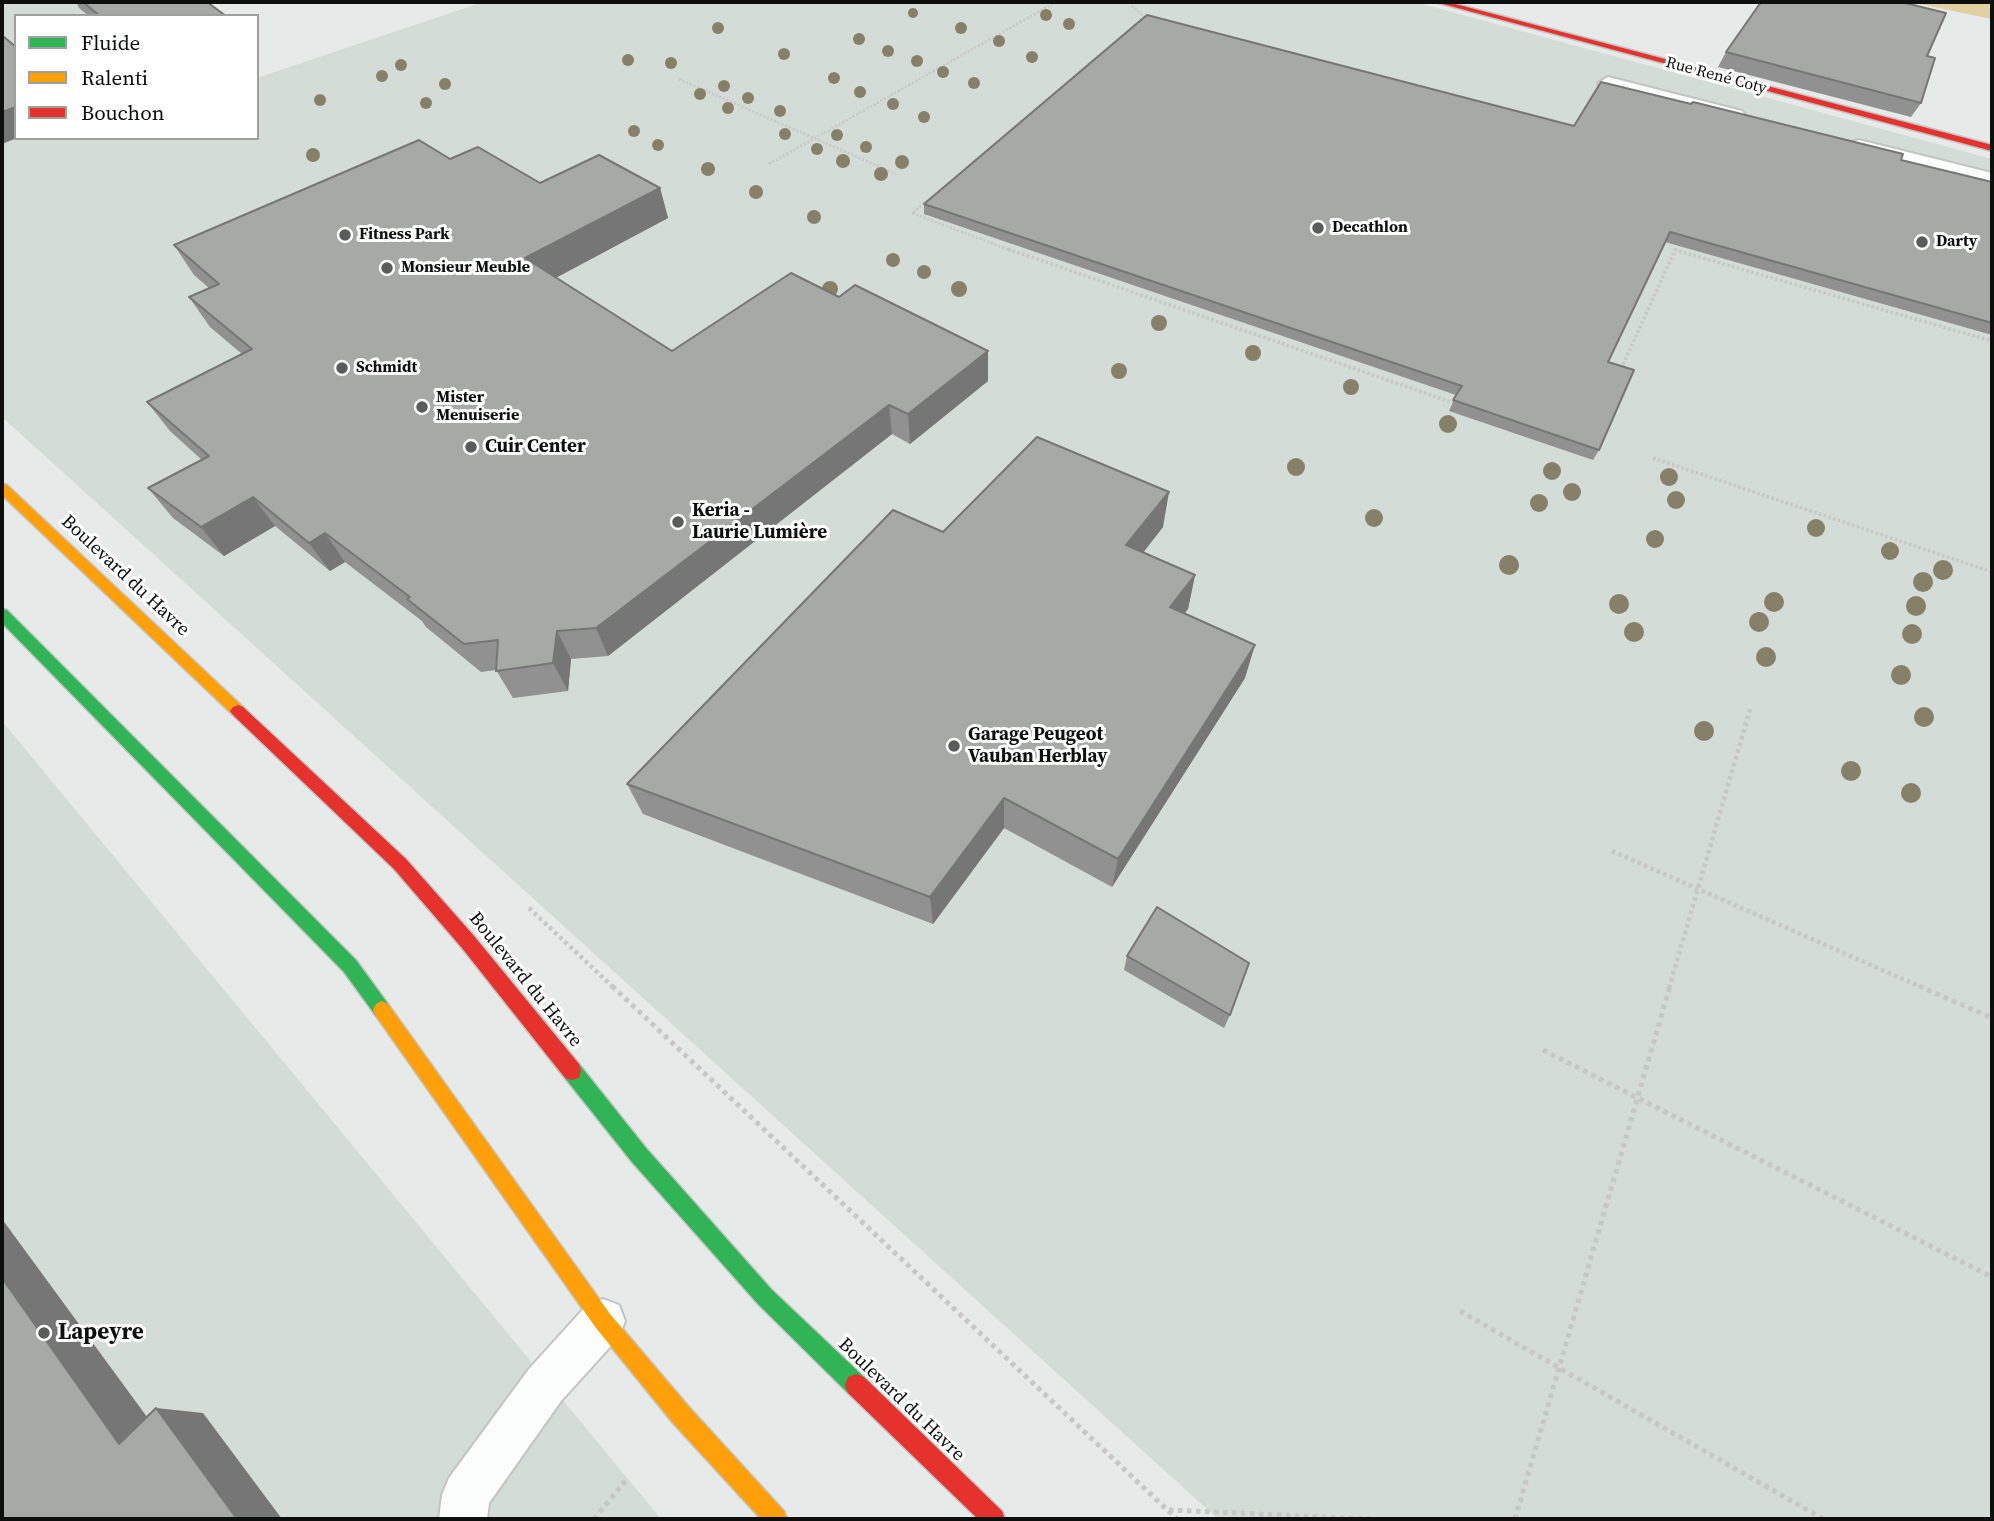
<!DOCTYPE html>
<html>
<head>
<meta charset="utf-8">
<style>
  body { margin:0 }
  #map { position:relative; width:1994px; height:1521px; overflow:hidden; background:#e6eae8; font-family:"Source Serif 4",serif }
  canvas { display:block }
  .frame { position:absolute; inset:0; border:4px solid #0d0f0e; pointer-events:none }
  .legend { position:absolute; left:14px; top:14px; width:245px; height:126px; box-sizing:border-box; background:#fff; border:2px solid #9e9f9f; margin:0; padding:9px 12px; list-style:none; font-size:21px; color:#0d0f0e }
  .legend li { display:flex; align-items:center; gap:14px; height:35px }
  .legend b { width:35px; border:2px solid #9e9f9f }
</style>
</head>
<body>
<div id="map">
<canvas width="1994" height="1521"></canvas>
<div class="frame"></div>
<ul class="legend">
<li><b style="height:9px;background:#30b455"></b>Fluide</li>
<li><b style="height:9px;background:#ff9f0a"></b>Ralenti</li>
<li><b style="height:9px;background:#e5322d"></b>Bouchon</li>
</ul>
</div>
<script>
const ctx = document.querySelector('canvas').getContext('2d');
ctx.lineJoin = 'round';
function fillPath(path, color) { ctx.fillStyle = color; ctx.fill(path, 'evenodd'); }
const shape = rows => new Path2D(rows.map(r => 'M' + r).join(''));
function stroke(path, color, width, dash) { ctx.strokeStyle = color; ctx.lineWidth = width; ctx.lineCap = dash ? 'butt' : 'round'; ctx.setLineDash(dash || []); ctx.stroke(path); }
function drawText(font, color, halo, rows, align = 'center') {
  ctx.font = font + ' "Source Serif 4",serif'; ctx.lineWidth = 6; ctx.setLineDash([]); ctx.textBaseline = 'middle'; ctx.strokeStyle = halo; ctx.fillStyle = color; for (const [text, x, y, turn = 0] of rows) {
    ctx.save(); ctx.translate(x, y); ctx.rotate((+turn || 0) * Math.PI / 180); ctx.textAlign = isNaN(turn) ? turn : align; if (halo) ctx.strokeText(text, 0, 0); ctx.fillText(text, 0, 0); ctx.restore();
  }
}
const built = shape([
  [2,2,151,2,167,16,16,16,16,138,257,138,257,78,483,2,1415,2,1992,159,1992,1519,1218,1519,2,417],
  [2,721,661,1519,2,1519]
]);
const green = shape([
  [1910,2,1992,2,1992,19]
]);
const pathFar3 = shape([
  [679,79,896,174],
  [769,164,1056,2],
  [966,168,1144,17,1131,5],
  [949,183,912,213,1012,251],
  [1675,251,1678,251]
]);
const pathFar2 = shape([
  [1008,249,1457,404],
  [1621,369,1675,250,1992,341],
  [1653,458,1992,572]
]);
const pathFar1 = shape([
  [1612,851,1923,988],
  [529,908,614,988],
  [1669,988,1751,706]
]);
const path = shape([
  [612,986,1177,1519],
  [1919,986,1992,1018],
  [1543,1050,1992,1277],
  [1460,1311,1823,1519],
  [1169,1510,1370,1519],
  [594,1519,627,1479],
  [1515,1519,1670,986]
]);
const lane = shape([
  [1608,77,1742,111,1745,115,1742,119,1735,121,1601,87,1598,83,1608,77],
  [1859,140,1992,173,1992,185,1852,150,1849,146,1852,142,1859,140],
  [603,1299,619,1305,625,1321,619,1337,561,1401,489,1503,487,1519,439,1519,442,1495,449,1478,529,1369,587,1305,603,1299]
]);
const fast = shape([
  [2,609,7,610,356,960,388,1004,391,1010,388,1016,382,1019,376,1016,344,972,2,623,2,609],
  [572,1062,579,1064,646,1148,772,1290,864,1377,867,1385,864,1393,856,1396,848,1393,758,1304,632,1162,565,1078,563,1071,565,1064,572,1062]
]);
const slow = shape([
  [2,484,7,485,243,707,246,711,243,715,233,715,2,495,2,484],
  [382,1001,388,1004,610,1314,689,1407,784,1511,787,1519,761,1519,673,1423,596,1328,376,1016,373,1010,376,1004,382,1001]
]);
const jam = shape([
  [1435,2,1448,2,1992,145,1992,151,1435,2],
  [238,705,243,707,406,859,474,936,579,1064,581,1071,579,1078,572,1080,565,1078,462,948,394,869,233,715,230,711,233,707,238,705],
  [856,1374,864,1377,1002,1511,1005,1519,978,1519,848,1393,845,1385,848,1377,856,1374]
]);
const trees = [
  [913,13,5],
  [1046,15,6],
  [1069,24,6],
  [718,28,6],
  [961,28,6],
  [859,39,6],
  [999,41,6],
  [888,51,6],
  [784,54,6],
  [1032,57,6],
  [628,60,6],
  [917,61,6],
  [671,63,6],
  [401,65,6],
  [943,72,6],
  [382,76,6],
  [834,78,6],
  [974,83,6],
  [445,84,6],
  [724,86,6],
  [860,92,6],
  [700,94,6],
  [748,98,6],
  [320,100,6],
  [426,103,6],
  [893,104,6],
  [728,108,6],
  [780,111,6],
  [924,117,6],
  [634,131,6],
  [785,134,6],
  [837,135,6],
  [658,145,6],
  [866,147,6],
  [817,149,6],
  [313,155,7],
  [843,161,7],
  [902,162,7],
  [708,169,7],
  [881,174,7],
  [756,192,7],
  [814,217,7],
  [893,260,7],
  [924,272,7],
  [830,289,8],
  [959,289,8],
  [1159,323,8],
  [1253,353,8],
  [1119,371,8],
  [1351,387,8],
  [1448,424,9],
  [1296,467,9],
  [1552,471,9],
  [1669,477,9],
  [1572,492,9],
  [1676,500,9],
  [1539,503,9],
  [1374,518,9],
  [1816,528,9],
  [1655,539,9],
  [1890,551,9],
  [1509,565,10],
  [1943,570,10],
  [1923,582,10],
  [1774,602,10],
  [1619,604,10],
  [1916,606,10],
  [1759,622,10],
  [1634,632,10],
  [1912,634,10],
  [1766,657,10],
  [1901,675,10],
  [1924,717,10],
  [1704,731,10],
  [1851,771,10],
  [1911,793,10]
];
const wall = shape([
  [76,2,207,2,226,16,89,16,79,8],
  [1726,52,1927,56,1921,103,1911,117,1718,67],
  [1574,126,1901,160,1992,182,1992,335,1665,242,1608,362,1599,450,1593,460,1449,411,1456,395,924,214,924,204],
  [450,159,540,183,660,188,668,218,556,277,672,351,988,381,910,444,892,434,608,656,571,659,568,691,513,698,496,670,481,672,426,627,422,621,345,562,330,571,275,526,224,556,173,518,148,488,202,460,170,431,147,402,242,354,210,327,189,297,209,288,194,275,174,245],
  [1163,527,1143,552,1195,575,1188,609,1184,613,1245,678,1112,887,1004,828,933,924,643,814,627,784,943,532],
  [1127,956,1230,1015,1224,1028,1124,970]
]);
const shadedWall = shape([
  [16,107,16,138,17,138,2,144,2,112],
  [660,188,668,218,537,288,525,258],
  [988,351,988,381,910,444,908,414],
  [889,405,892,434,608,656,596,628],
  [1169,492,1163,527,1122,580,1126,545],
  [253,497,275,526,224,556,201,527],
  [325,533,345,562,330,571,309,543],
  [1195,575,1188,609,1164,641,1170,607],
  [557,631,571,659,568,691,553,663],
  [1255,645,1245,678,1112,887,1118,859],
  [1004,798,1004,828,933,924,930,897],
  [2,1219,169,1447,119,1444,2,1278],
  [156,1408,203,1413,282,1519,237,1519]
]);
const building = shape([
  [83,2,207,2,226,16,100,16,83,2],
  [1761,2,1901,2,1946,13,1927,56,1935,58,1921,103,1726,52,1761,2],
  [1147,15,1574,126,1601,82,1691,104,1693,102,1903,154,1901,160,1992,182,1992,323,1670,232,1608,362,1634,370,1599,450,1453,400,1462,386,924,204,1147,15],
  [2,37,4,37,16,47,16,107,2,112,2,37],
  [419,140,450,159,478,147,540,183,599,155,660,188,525,258,672,351,791,273,839,297,855,285,988,351,908,414,889,405,596,628,557,631,553,663,496,671,498,640,464,644,407,599,410,597,325,533,309,543,253,497,201,527,148,488,209,456,147,402,252,349,189,297,219,284,174,245,419,140],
  [1037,437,1169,492,1126,545,1195,575,1170,607,1255,645,1118,859,1004,798,930,897,627,784,893,510,943,532,1037,437],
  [1157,907,1249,963,1230,1015,1127,956,1157,907],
  [2,1278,119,1444,156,1408,237,1519,2,1519,2,1278]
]);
const markers = [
  [1318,228,7,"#595c5a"],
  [345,235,7,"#595c5a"],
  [1922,242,7,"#595c5a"],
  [387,268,7,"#595c5a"],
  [342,368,7,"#595c5a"],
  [422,407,7,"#595c5a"],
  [471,447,7,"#595c5a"],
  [678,522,7,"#595c5a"],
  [954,746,7,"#595c5a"],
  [44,1333,7,"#595c5a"]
];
const farStreetnames = [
  ["Rue René Coty",1716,76,15]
];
const farPoinames = [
  ["Decathlon",1332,228],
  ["Fitness Park",359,235],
  ["Darty",1936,242],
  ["Monsieur Meuble",401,268],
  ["Schmidt",356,368],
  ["Mister",436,398],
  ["Menuiserie",436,416]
];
const poiNames = [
  ["Cuir Center",485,447],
  ["Keria -",692,511],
  ["Laurie Lumière",692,533],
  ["Garage Peugeot",968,735],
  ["Vauban Herblay",968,757]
];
const streetNames = [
  ["Boulevard du Havre",125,576,43],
  ["Boulevard du Havre",525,980,51],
  ["Boulevard du Havre",901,1400,44]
];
const nearPoinames = [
  ["Lapeyre",58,1333]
];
fillPath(built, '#d4dcd7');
fillPath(green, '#e0d0a2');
stroke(lane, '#c2c4c3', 4);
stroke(fast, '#c2c4c3', 3);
stroke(slow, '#c2c4c3', 3);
stroke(jam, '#c2c4c3', 3);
stroke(pathFar3, '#c6c7c6', 2.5, [2, 2]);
stroke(pathFar2, '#c6c7c6', 3.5, [2.5, 2.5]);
stroke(pathFar1, '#c6c7c6', 4.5, [3.5, 3.5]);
stroke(path, '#c6c7c6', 5, [4.5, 4.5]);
fillPath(lane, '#fbfcfc');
fillPath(fast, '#30b455');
fillPath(slow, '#ff9f0a');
fillPath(jam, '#e5322d');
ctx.fillStyle = '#868068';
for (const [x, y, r] of trees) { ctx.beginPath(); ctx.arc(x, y, r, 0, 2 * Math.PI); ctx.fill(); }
fillPath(wall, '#909190');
fillPath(shadedWall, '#757675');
fillPath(building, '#a7a9a7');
stroke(building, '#757675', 2);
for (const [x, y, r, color] of markers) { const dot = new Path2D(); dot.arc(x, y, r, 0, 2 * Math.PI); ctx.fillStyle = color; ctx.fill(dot); stroke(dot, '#fff', 2.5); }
drawText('16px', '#0d0f0e', '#fff', farStreetnames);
drawText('bold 16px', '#0d0f0e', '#fff', farPoinames, 'left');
drawText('bold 19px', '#0d0f0e', '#fff', poiNames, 'left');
drawText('19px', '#0d0f0e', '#fff', streetNames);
drawText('bold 23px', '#0d0f0e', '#fff', nearPoinames, 'left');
</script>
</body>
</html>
